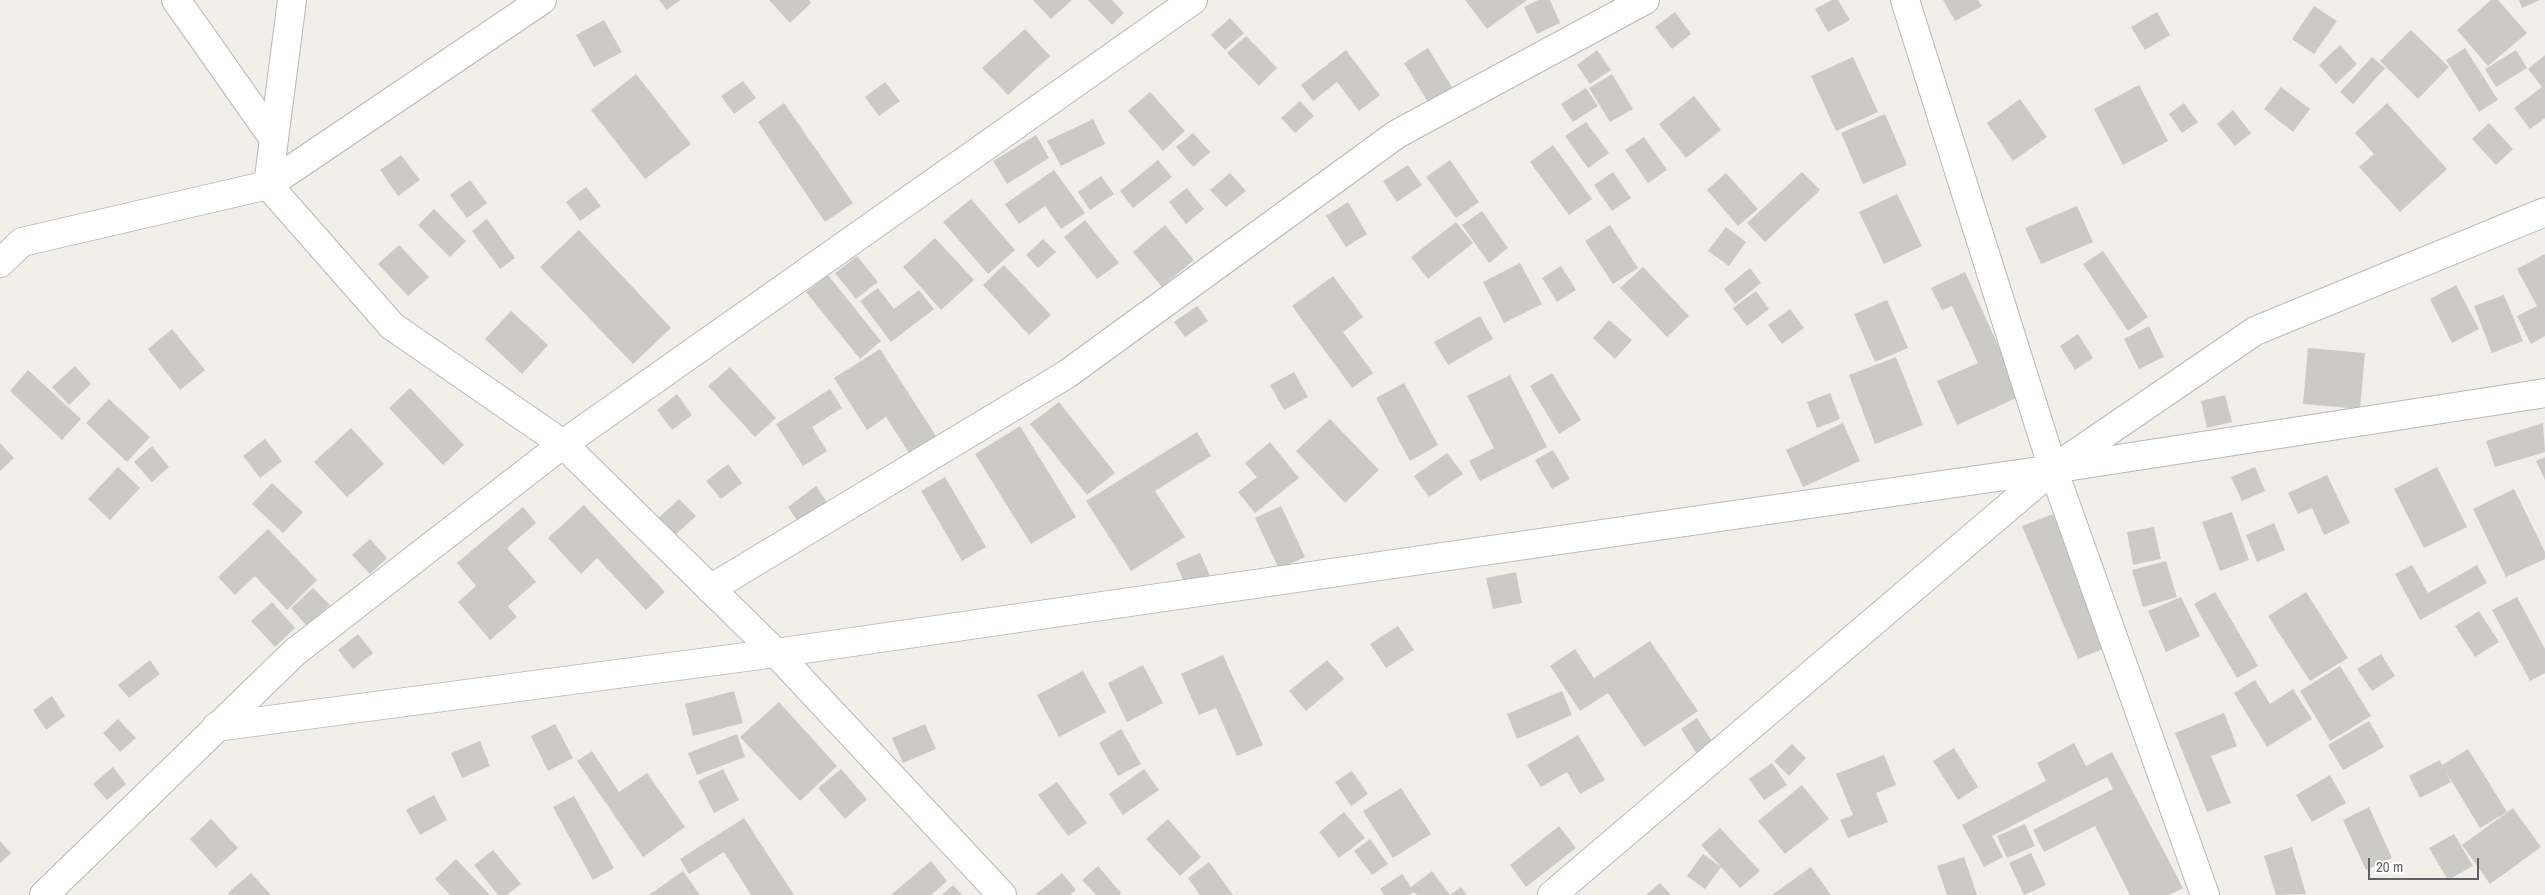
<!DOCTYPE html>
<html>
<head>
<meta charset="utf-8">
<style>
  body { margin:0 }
  #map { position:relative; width:2545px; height:895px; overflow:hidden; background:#f1efe8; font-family:"Archivo Narrow",sans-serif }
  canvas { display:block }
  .scale { position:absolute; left:2368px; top:858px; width:111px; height:22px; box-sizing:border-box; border:2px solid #5f6368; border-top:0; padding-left:6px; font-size:15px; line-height:18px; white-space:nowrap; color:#5f6368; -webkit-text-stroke:4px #fff; paint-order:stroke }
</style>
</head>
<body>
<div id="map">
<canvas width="2545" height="895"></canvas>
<div class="scale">20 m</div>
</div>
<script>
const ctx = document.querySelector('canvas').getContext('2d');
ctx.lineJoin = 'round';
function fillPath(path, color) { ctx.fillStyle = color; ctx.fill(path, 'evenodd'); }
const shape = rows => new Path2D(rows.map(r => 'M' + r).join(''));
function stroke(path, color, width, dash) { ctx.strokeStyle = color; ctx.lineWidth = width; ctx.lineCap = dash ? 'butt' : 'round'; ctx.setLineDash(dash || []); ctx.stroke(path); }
const building = shape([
  [659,0,680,0,667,10],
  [769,0,809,0,811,3,790,23],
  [1033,0,1072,0,1051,19],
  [1088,0,1112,0,1124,13,1112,25],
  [1465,0,1527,0,1487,29],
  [1538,0,1550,0,1560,23,1537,34,1524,7],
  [1832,0,1838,0,1850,20,1828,32,1815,9],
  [1943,0,1978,0,1982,6,1955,21],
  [2491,0,2498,0,2527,33,2488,66,2457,30],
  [2519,0,2540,0,2522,8],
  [2314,6,2337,21,2314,54,2292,39],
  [1675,12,1691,34,1672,49,1655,27],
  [2157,12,2170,35,2145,50,2131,27],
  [1230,18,1244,33,1225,50,1211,35],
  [604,20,622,52,594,67,576,35],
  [1025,29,1050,56,1008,95,982,68],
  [2411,30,2449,67,2418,99,2380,61],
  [1246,36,1277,68,1259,86,1227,53],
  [2340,45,2357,64,2336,84,2319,65],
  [1428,48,1455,92,1431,107,1404,63],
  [2465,48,2498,100,2479,112,2446,60],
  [1346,50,1380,95,1359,111,1337,82,1313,101,1301,85],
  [1597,50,1611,70,1590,84,1577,65],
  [2516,50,2527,68,2496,87,2485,69],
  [2545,55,2545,118,2530,129,2514,108,2542,87,2528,69],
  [1853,57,1878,112,1836,131,1811,76],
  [2372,57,2385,68,2353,104,2340,92],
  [636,74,691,144,645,179,591,110],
  [1612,74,1633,109,1610,122,1589,88],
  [743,81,756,98,734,114,721,96],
  [885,82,900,101,879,116,865,97],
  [2139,85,2168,141,2123,165,2094,109],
  [2281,87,2310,109,2293,132,2264,109],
  [1586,88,1598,106,1573,122,1561,104],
  [1150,92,1185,131,1163,151,1128,111],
  [1694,96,1721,130,1686,158,1659,124],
  [2020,99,2047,137,2013,161,1987,123],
  [1300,101,1314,116,1295,133,1281,118],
  [784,103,853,203,825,222,758,122],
  [2184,103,2198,122,2182,133,2169,114],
  [2387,103,2447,169,2400,212,2359,167,2374,154,2355,133],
  [2233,110,2251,133,2235,146,2217,124],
  [1885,114,1907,165,1863,184,1841,133],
  [1093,119,1105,144,1061,166,1047,141],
  [1586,122,1609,153,1588,168,1565,136],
  [2489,123,2513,149,2496,165,2472,139],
  [1193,133,1210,152,1193,167,1176,147],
  [1036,135,1049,158,1007,184,993,161],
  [1644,137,1667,170,1648,183,1625,150],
  [1553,145,1592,199,1569,215,1530,162],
  [401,155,420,180,398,196,380,170],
  [1158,160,1172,177,1133,208,1120,191],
  [1450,160,1479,202,1456,218,1426,177],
  [1408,165,1422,185,1397,202,1383,181],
  [1054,170,1085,213,1061,229,1045,206,1019,224,1005,204],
  [1613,172,1631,198,1612,211,1594,185],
  [1802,172,1820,190,1765,242,1747,223],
  [1230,173,1246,191,1226,207,1210,190],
  [1726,173,1758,209,1738,226,1707,190],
  [1101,176,1114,194,1090,210,1078,192],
  [470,180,487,203,467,218,450,195],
  [586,187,601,206,580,221,566,202],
  [1187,188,1204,209,1186,224,1169,202],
  [1897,194,1922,246,1884,264,1859,212],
  [971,199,1015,250,988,274,943,222],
  [1348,202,1367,234,1346,247,1326,216],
  [2077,206,2093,242,2041,264,2025,228],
  [434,209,466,241,450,257,418,225],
  [1482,211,1508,248,1489,263,1462,225],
  [487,219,515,258,500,269,472,231],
  [1085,220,1119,263,1097,279,1064,237],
  [1456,222,1473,243,1428,279,1411,257],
  [1165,225,1194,260,1162,287,1133,252],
  [1610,225,1638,268,1613,284,1585,241],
  [1726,227,1746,242,1729,266,1708,251],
  [579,230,671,328,633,364,540,267],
  [935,238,974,280,941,310,903,267],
  [1043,239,1056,252,1038,268,1026,255],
  [399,245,429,277,408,296,378,264],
  [2103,251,2148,317,2128,331,2083,264],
  [2545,254,2545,336,2531,344,2517,316,2537,306,2517,269],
  [857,256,878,282,856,299,835,273],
  [1520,263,1542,304,1504,323,1483,282],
  [1004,265,1051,315,1029,335,983,285],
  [1561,266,1576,290,1557,302,1542,278],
  [1643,267,1689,316,1667,337,1620,288],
  [1750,268,1761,283,1735,304,1724,289],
  [1965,272,2021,396,1957,425,1937,381,1978,363,1952,306,1942,310,1931,288],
  [828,275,881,341,860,359,806,292],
  [1333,276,1363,317,1343,332,1373,373,1352,388,1292,306],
  [2456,285,2479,329,2452,343,2430,299],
  [878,288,894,309,919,290,934,309,891,342,860,301],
  [1756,291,1769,309,1747,326,1733,308],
  [2504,295,2523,341,2492,353,2474,306],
  [1887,300,1908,348,1875,362,1854,314],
  [1197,306,1208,321,1185,337,1174,322],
  [1790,309,1804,328,1782,344,1768,325],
  [511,311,548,345,522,374,485,339],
  [1480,316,1493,339,1448,365,1434,342],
  [1609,320,1632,340,1615,359,1593,338],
  [2149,326,2164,357,2139,369,2124,339],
  [172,329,205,370,180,390,148,349],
  [2078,334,2093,358,2075,370,2060,346],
  [2308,348,2365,353,2360,409,2303,404],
  [880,349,936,436,909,453,886,417,867,430,834,378],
  [1896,357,1923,425,1875,444,1849,375],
  [75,366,91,384,69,405,52,387],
  [730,367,776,418,755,437,708,386],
  [28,370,81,419,62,440,10,391],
  [1294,372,1308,397,1284,410,1270,385],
  [1552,373,1581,420,1559,434,1530,386],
  [1510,375,1547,447,1480,481,1469,461,1494,448,1467,396],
  [1404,383,1438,445,1410,461,1376,398],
  [410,388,464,445,443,465,389,408],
  [830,389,842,408,812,427,827,451,803,466,776,424],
  [1830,393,1840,419,1817,428,1807,402],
  [677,394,692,415,672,430,657,410],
  [2225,395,2232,422,2207,428,2201,401],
  [109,399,150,437,127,462,86,423],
  [1059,402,1115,473,1087,495,1030,424],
  [1330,419,1379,470,1345,503,1296,451],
  [1843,423,1860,461,1803,487,1786,450],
  [2543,423,2545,452,2495,467,2486,441],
  [1020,426,1076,517,1031,544,975,454],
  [351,428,384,464,347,497,314,462],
  [1197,432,1211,456,1155,491,1185,537,1131,571,1086,501],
  [265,439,282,461,260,478,243,456],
  [1270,442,1299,478,1255,513,1238,492,1257,477,1245,463],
  [0,443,14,458,0,471],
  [152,446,169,467,152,482,134,462],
  [1553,450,1570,479,1552,489,1535,460],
  [1447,453,1463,474,1429,497,1414,476],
  [2545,457,2545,480,2536,461],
  [728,464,742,483,721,499,706,481],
  [118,467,140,488,110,520,88,499],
  [2255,467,2265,491,2242,501,2231,477],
  [2437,467,2467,527,2424,548,2394,489],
  [2327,475,2350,523,2324,535,2312,508,2298,514,2288,493],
  [945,477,986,547,962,561,921,491],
  [272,483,303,512,283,533,252,504],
  [816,486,829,505,801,526,788,507],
  [2514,489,2545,552,2545,559,2506,577,2473,509],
  [679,499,696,516,670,540,653,523],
  [584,505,665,592,646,610,597,558,581,574,548,538],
  [1281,506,1305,557,1279,569,1255,518],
  [523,507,536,523,507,548,536,582,508,606,517,617,490,640,458,602,476,586,457,563],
  [2232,512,2249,560,2220,571,2202,522],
  [2053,514,2108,647,2078,659,2022,526],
  [2274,523,2285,550,2257,562,2246,535],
  [2154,527,2161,559,2133,565,2127,532],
  [268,529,317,580,287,610,255,576,235,595,218,577],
  [370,539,387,558,370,574,352,555],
  [1200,553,1214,585,1189,595,1176,563],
  [2166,561,2177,597,2143,607,2132,570],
  [2412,565,2428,593,2477,565,2487,583,2420,620,2395,574],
  [1516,572,1522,603,1493,609,1486,578],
  [313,588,330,605,307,626,291,608],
  [2215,592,2258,666,2237,678,2194,604],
  [2306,592,2348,658,2310,681,2268,616],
  [2181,597,2200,636,2166,652,2148,611],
  [2517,597,2545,649,2545,673,2530,681,2492,610],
  [272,602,295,628,275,647,251,621],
  [2479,611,2499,642,2475,657,2455,626],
  [1398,626,1414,650,1386,668,1370,644],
  [358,634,373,653,353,669,338,650],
  [1650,641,1698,711,1644,747,1608,693,1580,711,1550,666,1575,649,1594,678],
  [2381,654,2395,676,2372,691,2357,669],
  [1223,655,1263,745,1237,756,1216,708,1199,715,1181,674],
  [150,660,160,674,129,698,118,685],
  [1327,660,1344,679,1306,711,1289,691],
  [1143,665,1163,703,1127,722,1108,683],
  [2340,666,2371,716,2330,741,2300,691],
  [1083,671,1106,712,1059,737,1037,695],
  [2255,680,2270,704,2293,689,2312,719,2267,747,2234,693],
  [734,691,743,723,693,736,685,704],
  [1562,691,1572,715,1517,739,1507,714],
  [52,696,65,716,46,730,33,710],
  [779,702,837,766,800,801,740,737],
  [2224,713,2237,746,2211,756,2231,803,2207,812,2175,733],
  [1697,718,1713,743,1697,754,1681,729],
  [118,719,136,738,120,752,103,733],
  [2369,721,2384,747,2343,770,2328,745],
  [555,724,573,758,548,771,531,736],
  [925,724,936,749,903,763,892,738],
  [1121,729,1141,764,1118,776,1099,743],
  [737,734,745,757,697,775,688,753],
  [1578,735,1605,780,1580,794,1567,772,1541,787,1527,765],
  [480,741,490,766,462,778,451,753],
  [2074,743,2086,766,2112,752,2183,888,2169,895,2130,895,2095,826,2044,852,2033,830,2113,789,2107,777,1992,836,2003,857,1984,867,1962,825,2046,781,2037,763],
  [1792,744,1806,758,1789,776,1774,761],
  [1954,748,1978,787,1958,800,1933,761],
  [2468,749,2507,812,2480,828,2446,772,2451,782,2420,798,2409,776,2440,760,2442,765],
  [592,751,619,792,647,773,685,827,643,857,577,761],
  [1884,755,1896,785,1876,793,1888,822,1848,838,1840,820,1853,815,1836,774],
  [1772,763,1787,785,1764,800,1749,779],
  [113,767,126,784,107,800,93,784],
  [723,769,739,800,714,813,698,781],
  [841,769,867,799,845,819,818,788],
  [1144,769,1159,790,1123,815,1109,794],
  [1352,771,1368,794,1351,806,1335,782],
  [2330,775,2346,803,2312,822,2296,795],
  [1057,782,1087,823,1068,836,1038,795],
  [1802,785,1829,819,1785,854,1758,821],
  [1401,788,1431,834,1393,858,1363,811],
  [434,795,447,820,420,835,406,810],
  [574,796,614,868,593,880,553,807],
  [2369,807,2392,858,2366,870,2343,820],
  [2513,808,2541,847,2490,884,2462,845],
  [1344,812,1365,838,1339,858,1319,832],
  [744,818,794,895,751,895,724,852,689,874,680,859],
  [211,819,238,848,216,868,190,839],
  [1168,819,1201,857,1180,876,1146,839],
  [2025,824,2035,846,2007,858,1997,836],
  [1559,826,1576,848,1526,887,1510,865],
  [1720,828,1760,871,1740,888,1701,845],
  [2454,834,2473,866,2448,880,2429,848],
  [1370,839,1388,864,1372,875,1354,851],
  [0,841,11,853,0,863],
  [2292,847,2306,894,2276,895,2264,856],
  [493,850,521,884,507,895,498,895,474,865],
  [2031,853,2046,885,2024,895,2009,863],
  [1703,854,1721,867,1705,889,1687,876],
  [1964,857,1977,895,1947,895,1937,866],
  [456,859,490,895,450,895,435,879],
  [931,861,947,881,931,895,891,895],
  [1209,862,1233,895,1200,895,1188,878],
  [1098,866,1121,893,1119,895,1096,895,1082,880],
  [1811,867,1831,895,1772,895],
  [683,871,700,895,649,895],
  [1432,871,1450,895,1461,887,1467,895,1417,895,1414,892,1409,895,1384,895,1380,889,1402,874,1411,887],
  [251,873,271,895,230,895,228,893],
  [1062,873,1076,890,1070,895,1035,895],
  [1660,883,1671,895,1646,895],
  [953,885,962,895,942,895]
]);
const street = shape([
  [176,0,274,139],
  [292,0,268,185,392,326,563,444,776,653,1002,895],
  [1905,0,2053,469,2205,895],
  [0,263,22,242,268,185,542,0],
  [710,589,1067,374,1397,134,1645,0],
  [216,727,776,653,2053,469,2545,393],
  [44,895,295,652,563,444,1193,0]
]);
const secondary = shape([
  [1552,895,2053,469,2255,331,2545,212]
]);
fillPath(building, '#cccac5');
stroke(street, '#b5b8bc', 30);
stroke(secondary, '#b6babf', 30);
stroke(street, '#fff', 28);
stroke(secondary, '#fff', 28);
</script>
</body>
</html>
